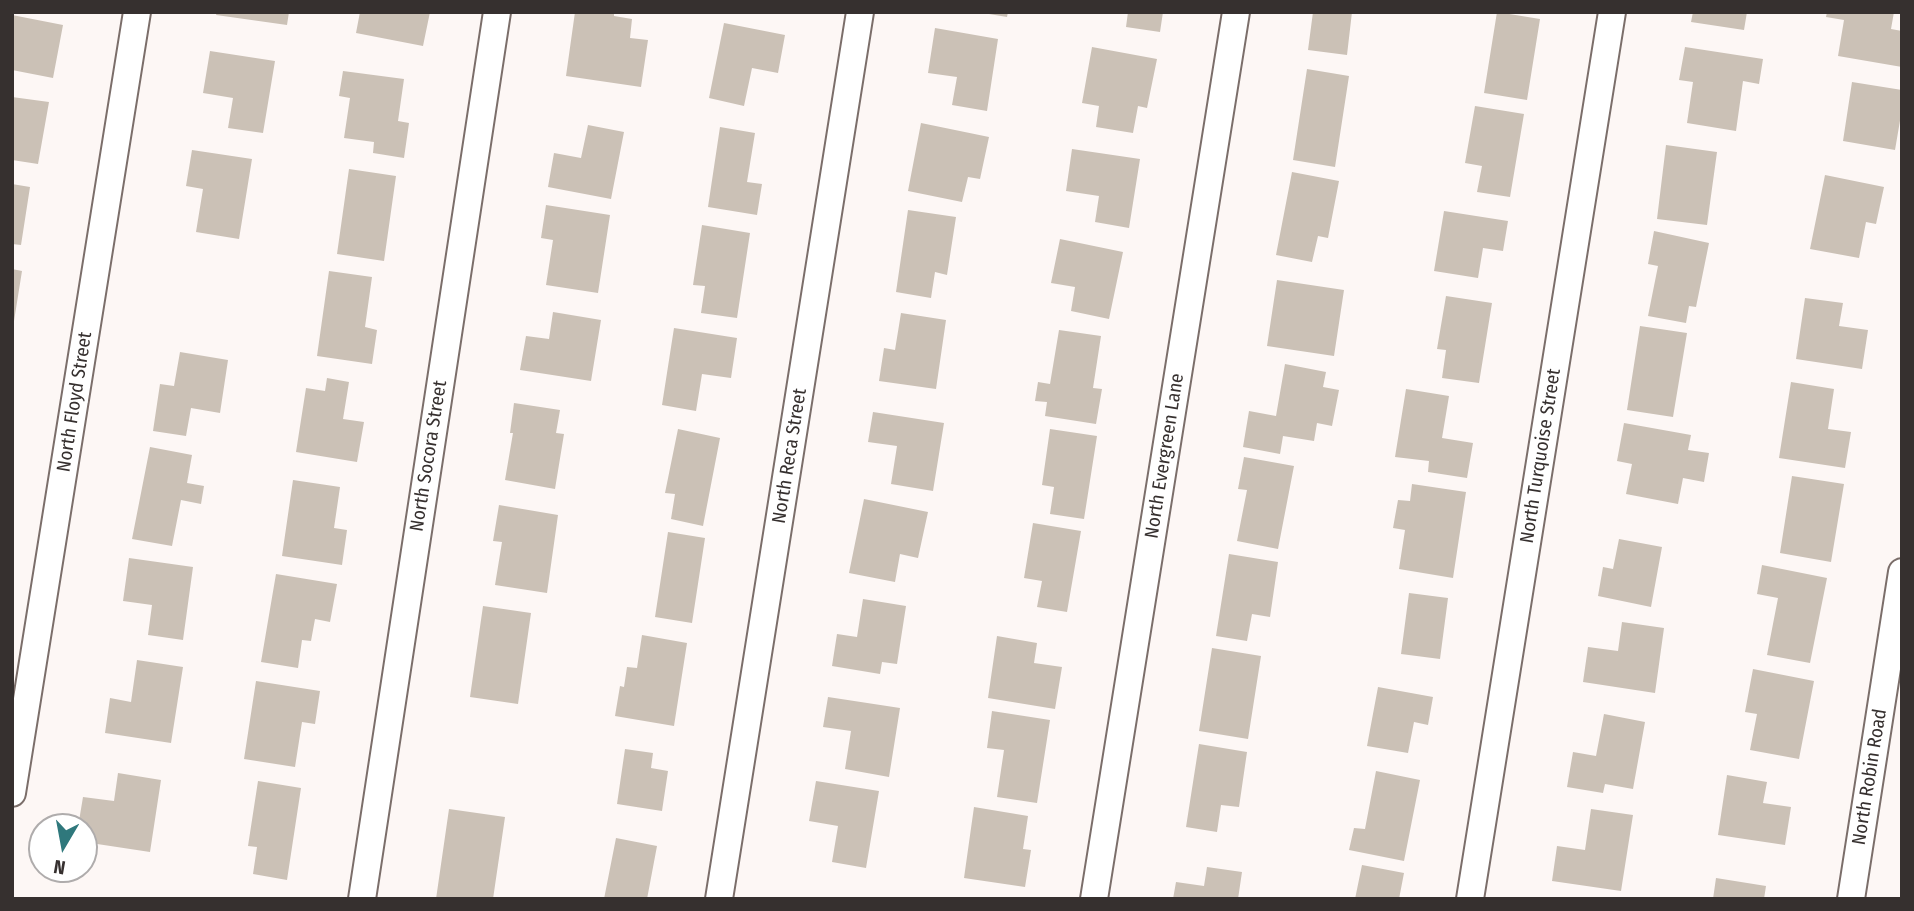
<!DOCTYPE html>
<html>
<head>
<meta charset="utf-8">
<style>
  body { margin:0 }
  #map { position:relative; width:1914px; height:911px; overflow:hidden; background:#fdf7f5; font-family:"Fira Sans Condensed",sans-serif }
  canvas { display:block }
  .frame { position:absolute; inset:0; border:14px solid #36302f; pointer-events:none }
  .north { position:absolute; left:28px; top:813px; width:70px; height:70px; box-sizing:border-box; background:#fff; border:2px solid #afacac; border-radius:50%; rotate:190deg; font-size:19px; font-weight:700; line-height:28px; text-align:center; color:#36302f }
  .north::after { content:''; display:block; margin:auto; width:24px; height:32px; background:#2f787c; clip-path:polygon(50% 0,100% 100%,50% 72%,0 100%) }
</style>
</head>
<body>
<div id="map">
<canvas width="1914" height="911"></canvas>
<div class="frame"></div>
<div class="north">N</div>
</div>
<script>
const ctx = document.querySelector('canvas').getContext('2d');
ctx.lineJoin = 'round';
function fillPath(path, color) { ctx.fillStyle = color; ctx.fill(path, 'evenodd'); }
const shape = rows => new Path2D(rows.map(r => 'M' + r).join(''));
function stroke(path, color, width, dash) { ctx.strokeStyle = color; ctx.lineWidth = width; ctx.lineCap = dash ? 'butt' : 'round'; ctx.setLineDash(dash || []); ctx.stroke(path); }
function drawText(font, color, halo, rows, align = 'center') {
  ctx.font = font + ' "Fira Sans Condensed",sans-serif'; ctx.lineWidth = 6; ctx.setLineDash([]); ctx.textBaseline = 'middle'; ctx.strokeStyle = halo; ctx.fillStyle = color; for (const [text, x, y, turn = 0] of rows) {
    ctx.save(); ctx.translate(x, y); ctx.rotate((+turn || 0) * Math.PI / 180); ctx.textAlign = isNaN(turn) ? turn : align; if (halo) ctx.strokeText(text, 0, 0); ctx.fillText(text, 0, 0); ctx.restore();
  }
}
const building = shape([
  [217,12,289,12,287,25,216,15],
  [360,12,430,12,423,46,356,33],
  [575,12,614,12,614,16,632,19,630,38,648,40,641,87,566,76],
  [989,12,1008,12,1007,17,989,14],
  [1128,12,1163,12,1160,32,1126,27],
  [1313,12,1352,12,1347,55,1308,50],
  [1497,12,1540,19,1527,100,1484,93],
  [1693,12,1747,12,1744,30,1691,22],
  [1827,12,1894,12,1891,29,1902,31,1902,67,1838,56,1844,20,1826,17],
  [12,15,63,25,53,78,12,70],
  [724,23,785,35,778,73,752,68,744,106,709,98],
  [935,28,998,39,987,111,952,105,957,77,928,73],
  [1092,47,1157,59,1147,108,1138,106,1133,133,1096,127,1099,106,1082,103],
  [1685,47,1763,59,1759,84,1743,81,1736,131,1687,123,1693,82,1679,80],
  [210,51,275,61,263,133,228,128,233,98,203,93],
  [1307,69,1349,76,1335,167,1293,160],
  [343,71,404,79,398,121,409,123,404,158,373,153,374,142,344,138,350,98,339,96],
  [1852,82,1902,90,1902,109,1895,150,1843,141],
  [12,97,49,102,38,164,12,160],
  [1475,106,1524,114,1510,197,1477,192,1482,166,1465,163],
  [921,123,989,137,980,179,968,177,962,202,908,191],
  [588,125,624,132,611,199,548,187,554,153,581,158],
  [720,127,755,133,747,182,762,184,757,215,708,207],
  [1666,145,1717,152,1707,225,1657,219],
  [1072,149,1140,159,1129,228,1095,222,1099,196,1066,191],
  [192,150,252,159,239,239,196,232,203,189,186,186],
  [349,169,396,176,384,261,337,254],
  [1292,172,1339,181,1328,238,1318,236,1312,262,1276,255],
  [1825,175,1884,187,1876,224,1866,222,1859,258,1810,249],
  [12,184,30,187,21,245,12,244],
  [546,205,610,215,598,293,546,285,553,240,541,238],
  [908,210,956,217,947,275,935,272,931,298,896,292],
  [1444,211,1508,221,1503,251,1483,248,1478,278,1434,271],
  [702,225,750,233,737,318,701,313,705,286,693,285],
  [1654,231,1709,243,1696,307,1689,306,1686,323,1648,316,1658,266,1648,264],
  [1060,239,1123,252,1109,319,1071,311,1075,287,1051,283],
  [12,269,22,271,14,321,12,321],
  [329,271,372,277,365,327,377,330,372,364,317,356],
  [1277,280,1344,290,1334,356,1267,346],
  [1446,296,1492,303,1479,383,1442,378,1446,350,1437,349],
  [1805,298,1843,303,1839,326,1868,330,1862,369,1796,359],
  [553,312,601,320,591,381,520,370,526,336,549,339],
  [901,313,946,320,936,389,879,381,884,348,895,350],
  [1640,326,1687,333,1673,417,1627,410],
  [674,328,737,338,731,378,702,374,696,411,662,405],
  [1059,330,1101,336,1093,388,1102,389,1096,424,1045,416,1047,402,1035,401,1038,382,1050,384],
  [180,352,228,360,220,413,191,408,186,436,153,431,160,384,174,386],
  [1285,364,1326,372,1323,387,1339,390,1332,426,1317,423,1314,441,1283,436,1280,454,1243,447,1249,411,1276,416],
  [327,378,349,382,343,419,364,422,357,462,296,452,306,388,325,391],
  [1791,382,1834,389,1828,429,1851,432,1845,468,1779,458],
  [1406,389,1449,396,1442,438,1473,443,1467,478,1428,472,1429,461,1395,457],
  [514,403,560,410,556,433,564,434,555,489,505,480,513,433,510,433],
  [873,412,944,423,933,491,891,484,897,446,868,442],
  [1624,423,1691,435,1688,450,1709,453,1704,482,1683,478,1678,504,1626,494,1632,464,1617,461],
  [678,429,720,438,703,526,671,519,675,494,665,493],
  [1050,429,1097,436,1084,519,1050,514,1054,487,1042,485],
  [150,447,192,455,187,483,204,486,201,504,181,500,172,546,132,539],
  [1244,457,1294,466,1278,549,1237,541,1247,490,1238,489],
  [1792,476,1844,484,1831,562,1780,553],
  [293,480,340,487,334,528,347,530,342,565,282,556],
  [1412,484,1466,492,1453,578,1399,569,1405,530,1393,528,1398,500,1410,501],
  [864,499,928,512,918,558,900,554,895,582,849,573],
  [499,505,558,515,547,593,495,585,502,542,493,541],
  [1033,523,1081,531,1067,612,1037,607,1042,581,1024,578],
  [668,532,705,538,692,623,655,617],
  [1619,539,1662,547,1651,607,1598,596,1603,567,1613,569],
  [1229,554,1278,562,1270,617,1252,614,1247,641,1216,636],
  [129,558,193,567,183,640,148,635,152,605,123,601],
  [1762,565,1827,578,1810,663,1767,655,1778,598,1757,594],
  [276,574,337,584,330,622,315,619,311,641,302,640,298,668,261,662],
  [1409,593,1448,598,1440,659,1401,654],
  [863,599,906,606,897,664,882,662,880,674,832,666,837,634,857,637],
  [483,606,531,613,518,704,470,697],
  [1622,622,1664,628,1655,693,1583,682,1588,647,1618,651],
  [642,635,687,643,674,726,615,716,620,686,624,687,627,667,637,668],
  [997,636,1037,643,1034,663,1062,667,1055,709,988,698],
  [1212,648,1261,656,1248,739,1199,731],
  [137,660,183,667,171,743,105,733,110,698,131,702],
  [1753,669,1814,681,1799,759,1750,750,1757,714,1745,712],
  [256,681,320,691,315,724,302,722,295,767,244,759],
  [1378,687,1433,697,1428,725,1414,722,1408,753,1367,746],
  [828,697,900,708,889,777,845,769,851,731,823,727],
  [992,711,1050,720,1037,803,997,797,1004,750,987,748],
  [1604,714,1645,722,1633,789,1605,784,1603,793,1567,787,1573,752,1596,756],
  [1199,744,1247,752,1239,807,1221,805,1217,832,1186,827],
  [625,749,653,753,651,768,668,771,662,811,617,804],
  [1376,771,1420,780,1404,861,1349,850,1354,828,1365,829],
  [118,773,161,780,150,852,84,842,84,827,78,827,83,797,114,801],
  [1727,775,1767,782,1763,803,1791,807,1785,845,1718,835],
  [258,781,301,788,287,880,253,874,257,847,248,846],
  [816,781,879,791,866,868,832,862,838,826,809,821],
  [974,807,1028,816,1023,849,1031,850,1025,887,964,878],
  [449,809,505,817,493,899,436,899],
  [1591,809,1633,815,1621,891,1552,881,1557,846,1585,850],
  [616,838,657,846,647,899,604,899],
  [1362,865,1404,873,1399,899,1355,899],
  [1207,867,1242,872,1238,899,1173,899,1176,882,1204,886],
  [1716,878,1766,886,1764,899,1713,899]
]);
const minor = shape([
  [12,793,137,12],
  [362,899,497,12],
  [719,899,860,12],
  [1094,899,1236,12],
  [1470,899,1612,12],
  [1851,899,1902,572]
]);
const streetNames = [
  ["North Floyd Street",75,402,-81],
  ["North Socora Street",429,456,-81],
  ["North Reca Street",790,456,-81],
  ["North Evergreen Lane",1165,456,-81],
  ["North Turquoise Street",1541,456,-81],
  ["North Robin Road",1870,777,-81]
];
fillPath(building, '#cbc1b6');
stroke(minor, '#7b6e6a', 30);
stroke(minor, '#fff', 26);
drawText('19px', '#36302f', '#fff', streetNames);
</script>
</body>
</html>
